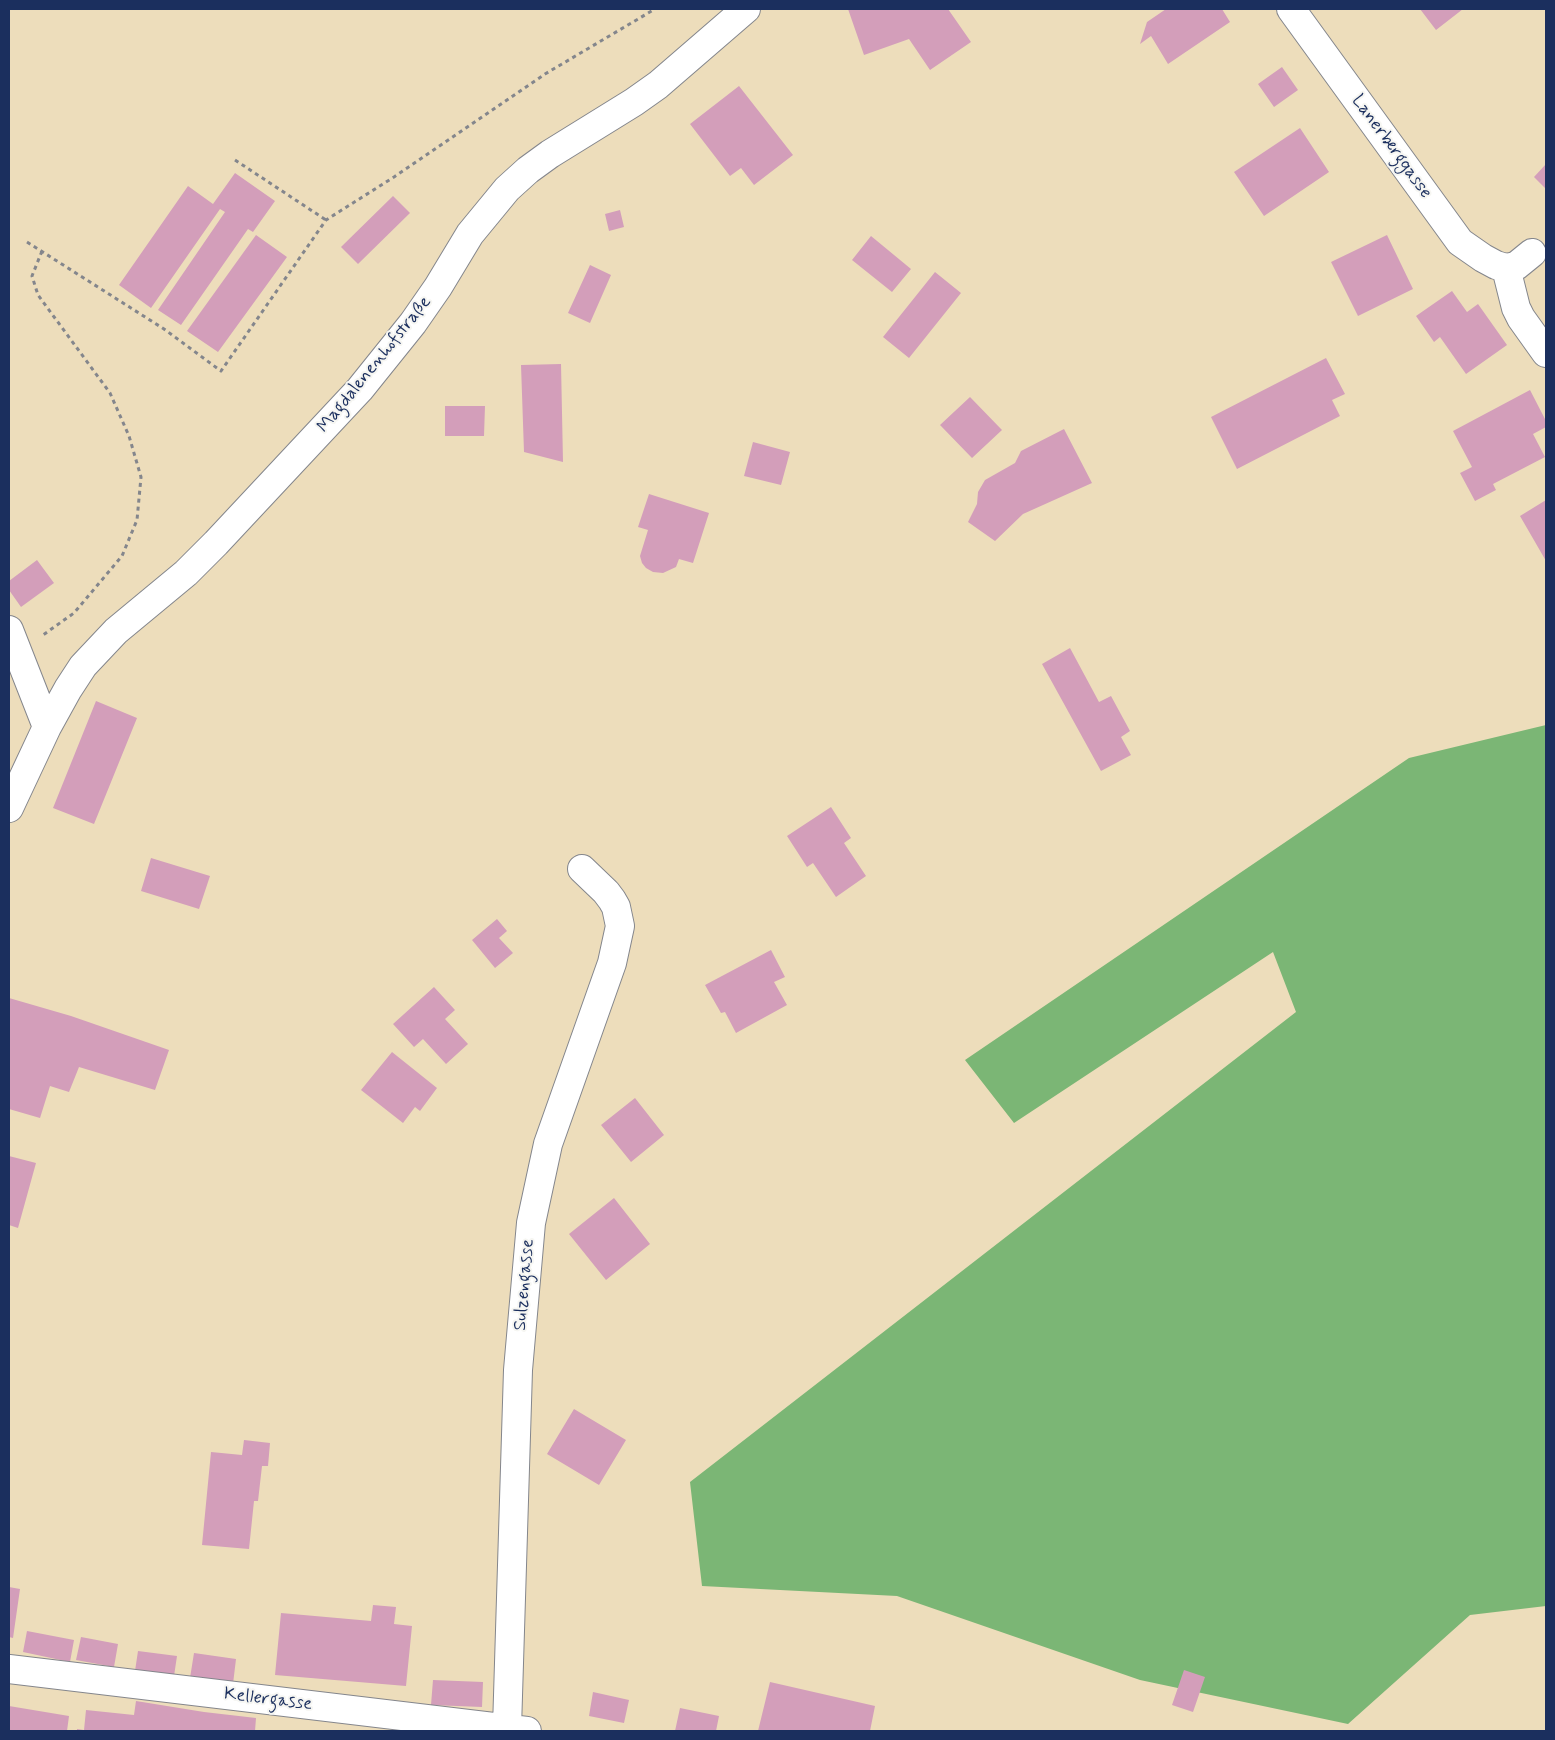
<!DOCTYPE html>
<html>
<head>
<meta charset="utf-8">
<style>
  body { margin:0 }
  #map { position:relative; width:1555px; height:1740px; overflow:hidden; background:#edddbb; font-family:Mynerve,sans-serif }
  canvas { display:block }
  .frame { position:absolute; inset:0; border:10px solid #1b2f5e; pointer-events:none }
</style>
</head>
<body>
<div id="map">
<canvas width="1555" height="1740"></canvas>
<div class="frame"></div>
</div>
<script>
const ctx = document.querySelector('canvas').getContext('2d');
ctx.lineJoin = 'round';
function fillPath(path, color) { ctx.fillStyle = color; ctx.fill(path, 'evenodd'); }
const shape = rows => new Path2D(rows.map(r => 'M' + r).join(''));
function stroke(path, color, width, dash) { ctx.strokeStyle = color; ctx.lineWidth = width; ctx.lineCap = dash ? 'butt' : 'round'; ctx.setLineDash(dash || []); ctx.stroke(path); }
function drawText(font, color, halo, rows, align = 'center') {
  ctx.font = font + ' Mynerve,sans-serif'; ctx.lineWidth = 4; ctx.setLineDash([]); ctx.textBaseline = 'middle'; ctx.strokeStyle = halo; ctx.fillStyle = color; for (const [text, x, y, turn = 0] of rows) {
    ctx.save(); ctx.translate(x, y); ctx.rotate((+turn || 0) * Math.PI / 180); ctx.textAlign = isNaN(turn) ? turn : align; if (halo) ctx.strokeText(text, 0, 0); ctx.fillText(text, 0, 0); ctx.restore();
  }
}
const forest = shape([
  [1546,725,1546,1606,1470,1615,1348,1724,1140,1680,897,1596,702,1586,690,1482,1296,1012,1273,952,1014,1123,965,1060,1409,758]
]);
const building = shape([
  [848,9,948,9,971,42,930,70,909,39,864,55],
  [1166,9,1222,9,1230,22,1168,64,1151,36,1140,44,1147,22],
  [1420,9,1463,9,1436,30],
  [1282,67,1298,90,1274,107,1258,84],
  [739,86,793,155,754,185,741,168,730,176,690,124],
  [1300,128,1329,172,1264,216,1234,172],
  [1546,164,1546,189,1534,177],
  [235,173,275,201,253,232,248,229,181,325,158,310,225,212,220,209,151,308,119,285,188,186,213,204],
  [393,196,410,213,358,264,341,247],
  [620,210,624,227,609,231,605,214],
  [256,235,287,257,218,352,187,331],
  [1387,235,1413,289,1358,316,1331,262],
  [871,236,911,269,892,292,852,260],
  [590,265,611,275,590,323,568,313],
  [935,272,961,293,909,358,883,337],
  [1452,291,1467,312,1478,304,1507,345,1466,374,1440,337,1434,342,1416,316],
  [1326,358,1345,394,1332,400,1340,416,1237,469,1211,417],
  [561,364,563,462,524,452,521,365],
  [1530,390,1546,421,1546,427,1533,434,1545,457,1493,484,1496,490,1475,501,1460,473,1472,467,1453,431],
  [970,397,1002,430,972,458,940,425],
  [445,406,485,406,484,436,445,436],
  [1064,429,1092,483,1023,514,995,541,968,522,977,504,978,492,985,480,1015,463,1021,451],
  [753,442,790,452,781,485,744,476],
  [649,494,709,513,693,563,679,559,676,567,663,573,653,572,646,568,642,563,640,556,648,530,638,527],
  [1546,500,1546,561,1520,516],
  [37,560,54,583,21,607,9,590,9,581],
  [1070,648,1099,702,1111,696,1130,731,1121,737,1131,755,1101,771,1042,664],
  [96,701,137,718,94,824,53,808],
  [831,807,851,838,844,843,866,876,836,897,813,863,807,867,787,836],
  [151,858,210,876,199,909,141,891],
  [497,919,507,931,499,938,513,953,495,968,472,940],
  [771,950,785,977,774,982,787,1005,736,1033,725,1012,721,1013,705,985],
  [434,987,455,1010,445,1019,468,1044,446,1064,423,1039,414,1047,393,1024],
  [9,998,71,1016,169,1050,155,1090,79,1067,69,1092,50,1086,40,1118,9,1109],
  [392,1052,437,1088,420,1111,415,1107,403,1123,361,1090],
  [635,1098,664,1135,631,1162,601,1125],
  [9,1156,36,1163,18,1228,9,1225],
  [614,1198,650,1244,606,1280,569,1234],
  [574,1409,626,1440,599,1485,547,1454],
  [244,1440,270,1443,268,1466,262,1466,258,1501,254,1501,249,1549,202,1545,211,1452,242,1455],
  [9,1587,20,1589,13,1638,9,1637],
  [373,1605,396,1607,394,1624,412,1626,406,1686,275,1675,281,1613,371,1621],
  [27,1631,74,1640,70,1662,23,1652],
  [81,1637,118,1644,114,1667,76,1660],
  [138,1651,177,1656,174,1676,135,1671],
  [194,1653,236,1659,233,1684,190,1678],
  [1184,1670,1205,1677,1193,1712,1172,1705],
  [433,1680,483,1682,482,1707,431,1705],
  [770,1682,875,1706,870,1731,758,1731],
  [593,1692,629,1700,624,1723,589,1716],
  [136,1701,204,1712,256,1718,255,1731,77,1731,77,1729,84,1730,86,1710,134,1715],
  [9,1706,69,1716,67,1731,9,1731],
  [680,1708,719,1716,716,1731,675,1731]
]);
const path = shape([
  [235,160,326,220],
  [27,242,164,329,221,371,326,220,394,177,545,74,655,9],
  [42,251,32,276,38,295,110,393,129,436,141,477,137,520,122,556,74,613,43,635]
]);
const minor = shape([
  [1291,9,1460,242,1483,258,1496,265,1506,268,1516,266,1532,253],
  [1506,268,1516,308,1521,318,1546,353],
  [9,630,47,727],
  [9,808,47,727,68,689,83,666,116,631,186,573,216,543,360,389,413,323,438,287,470,234,507,189,528,170,550,154,634,102,658,85,746,9],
  [9,1669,527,1731],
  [507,1728,518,1370,531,1223,548,1144,612,963,620,926,616,907,612,900,606,892,582,869]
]);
const streetNames = [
  ["Lanerberggasse",1391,147,54],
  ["Magdalenenhofstraße",375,365,-51],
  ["Sulzengasse",525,1285,-85],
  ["Kellergasse",268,1700,7]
];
fillPath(forest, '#7bb675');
fillPath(building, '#d39eba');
stroke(minor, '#84868c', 30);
stroke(path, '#84868c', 3, [4, 4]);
stroke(minor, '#fff', 28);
drawText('18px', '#1b2f5e', '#f6f6f2', streetNames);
</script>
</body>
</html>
